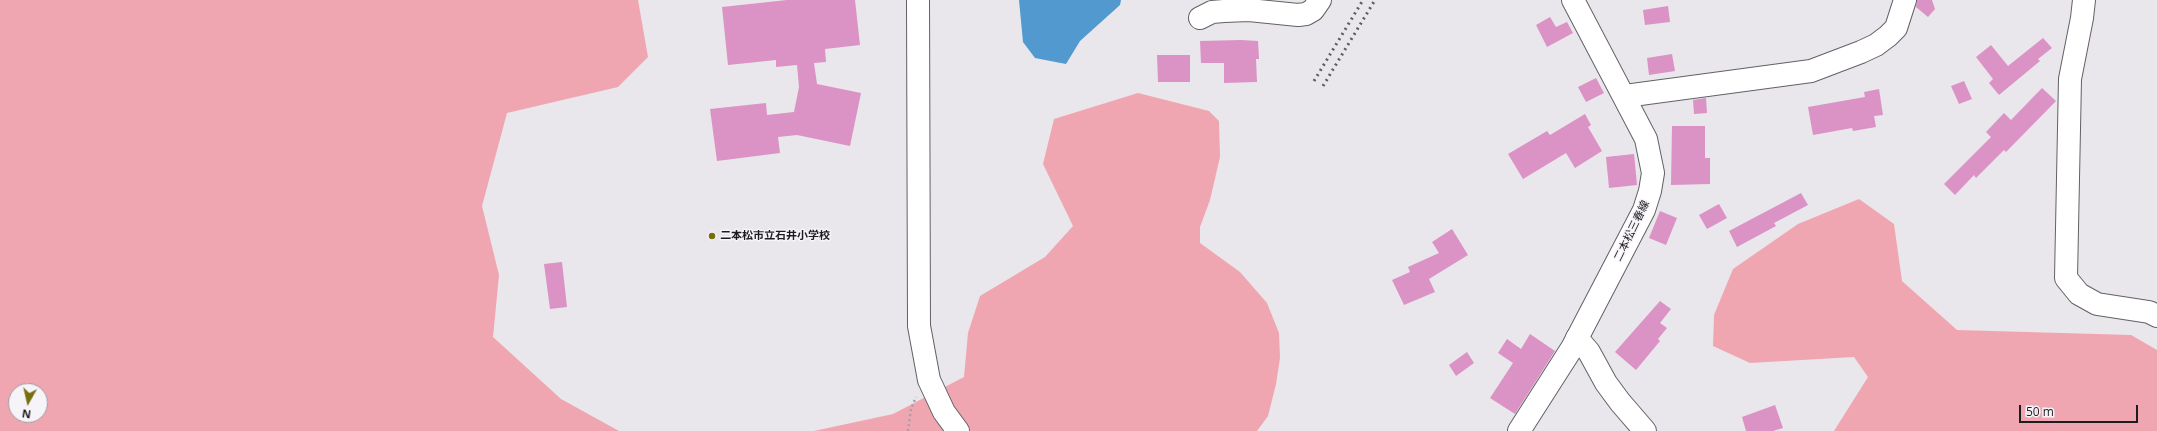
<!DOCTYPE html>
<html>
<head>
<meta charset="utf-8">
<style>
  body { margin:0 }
  #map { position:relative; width:2157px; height:431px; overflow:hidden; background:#e9e6ec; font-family:"Open Sans",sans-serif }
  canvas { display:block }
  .north { position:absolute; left:8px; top:383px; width:40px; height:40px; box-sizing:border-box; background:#f6f3f9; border:1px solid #9f9da1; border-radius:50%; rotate:188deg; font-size:11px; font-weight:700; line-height:16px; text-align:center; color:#1d1c1e }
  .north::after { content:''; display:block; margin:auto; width:14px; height:18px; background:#766f0e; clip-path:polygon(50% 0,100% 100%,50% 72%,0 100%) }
  .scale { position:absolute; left:2019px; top:405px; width:119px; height:18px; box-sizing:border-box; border:2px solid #1d1c1e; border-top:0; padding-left:5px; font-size:12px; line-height:14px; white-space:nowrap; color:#1d1c1e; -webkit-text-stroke:3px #f6f3f9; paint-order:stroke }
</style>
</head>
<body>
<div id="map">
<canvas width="2157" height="431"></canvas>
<div class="north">N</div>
<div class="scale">50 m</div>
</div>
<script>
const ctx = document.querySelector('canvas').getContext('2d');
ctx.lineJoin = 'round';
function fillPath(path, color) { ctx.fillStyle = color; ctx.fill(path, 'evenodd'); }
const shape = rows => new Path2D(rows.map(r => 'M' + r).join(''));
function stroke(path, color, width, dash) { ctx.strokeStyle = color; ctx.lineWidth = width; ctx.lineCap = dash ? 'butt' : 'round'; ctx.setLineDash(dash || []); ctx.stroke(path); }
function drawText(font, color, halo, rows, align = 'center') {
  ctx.font = font + ' "Open Sans","Noto Sans JP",sans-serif'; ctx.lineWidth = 3; ctx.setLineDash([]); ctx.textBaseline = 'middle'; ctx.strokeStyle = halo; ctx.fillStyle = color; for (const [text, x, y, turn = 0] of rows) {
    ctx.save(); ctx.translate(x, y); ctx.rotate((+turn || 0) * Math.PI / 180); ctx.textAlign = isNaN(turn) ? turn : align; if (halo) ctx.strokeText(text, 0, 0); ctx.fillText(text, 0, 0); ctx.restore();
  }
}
const green = shape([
  [0,0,638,0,648,57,618,87,507,113,482,206,499,275,493,337,561,399,619,431,0,431],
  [16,391,40,391,40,415,16,415],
  [1138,93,1209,111,1219,121,1220,157,1210,200,1200,227,1200,243,1240,272,1267,303,1279,333,1280,358,1276,384,1268,416,1257,431,814,431,893,414,964,377,968,333,980,296,1045,257,1073,226,1043,164,1054,119],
  [1859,199,1894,224,1902,281,1957,330,2131,335,2157,350,2157,431,1834,431,1868,377,1854,357,1750,363,1713,346,1714,315,1733,269,1798,224]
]);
const water = shape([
  [1019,0,1121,0,1120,5,1080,41,1066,64,1035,58,1023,42]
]);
const building = shape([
  [787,0,855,0,860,45,825,49,826,62,814,63,817,84,861,93,850,146,797,135,778,137,780,153,717,161,710,109,766,103,767,115,794,112,799,87,797,65,776,67,776,60,728,65,722,7],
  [1917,0,1932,0,1935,9,1928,17,1916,7],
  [1668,6,1670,22,1645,25,1643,10],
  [1550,17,1556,27,1567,22,1573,33,1547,47,1536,25],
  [2043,38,2052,48,2038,59,2040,61,1999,95,1989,83,1993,79,1976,57,1991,45,2008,66],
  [1241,40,1258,41,1259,59,1256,59,1257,82,1224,83,1224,63,1201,63,1200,41],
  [1672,54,1675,71,1649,75,1647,58],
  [1157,55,1190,55,1190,82,1158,82],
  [1596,78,1604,93,1586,102,1578,87],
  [1964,81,1972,99,1959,104,1951,86],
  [2042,88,2056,101,2006,152,2004,150,1976,178,1974,175,1955,195,1944,184,1991,137,1986,132,2004,113,2011,120],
  [1879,89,1883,115,1874,116,1876,127,1853,131,1852,128,1813,135,1808,107,1865,97,1864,92],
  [1706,98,1707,113,1694,114,1693,100],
  [1585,114,1591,125,1588,127,1602,151,1575,168,1566,153,1523,179,1508,154,1547,131,1550,135],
  [1672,126,1705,126,1705,158,1710,158,1710,184,1671,185],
  [1634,154,1637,185,1609,188,1606,157],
  [1801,193,1808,205,1774,223,1776,226,1737,247,1729,231],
  [1719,204,1727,218,1707,229,1699,215],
  [1660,211,1677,218,1666,245,1649,238],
  [1452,229,1468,255,1429,279,1435,292,1404,305,1392,280,1410,272,1408,267,1439,253,1432,242],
  [562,262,567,307,550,309,544,264],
  [1660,301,1671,309,1660,323,1667,328,1658,339,1660,341,1636,370,1615,352],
  [1530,334,1555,351,1515,414,1490,398,1513,363,1498,353,1507,339,1521,349],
  [1467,352,1474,363,1456,376,1449,365],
  [1775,405,1783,428,1773,431,1746,431,1742,417]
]);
const path = shape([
  [908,431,911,409,916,397]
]);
const minor = shape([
  [918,0,919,326,929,380,944,412,958,431],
  [2084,0,2082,18,2070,79,2066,278,2079,294,2097,304,2149,312,2157,316],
  [1200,18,1212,12,1224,11,1249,10,1298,15,1306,14,1313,10,1320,0],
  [1625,96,1811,71,1861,52,1876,45,1888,36,1896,28,1905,0],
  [1577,338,1589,352,1606,383,1620,402,1645,431]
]);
const major = shape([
  [1519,431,1572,348,1644,210,1650,191,1653,173,1646,139,1573,0]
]);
const rail = shape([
  [1314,81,1363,0],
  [1323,86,1375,0]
]);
const markers = [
  [712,236,4,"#766f0e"]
];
const streetNames = [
  ["二本松三春線",1632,231,-64]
];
const poiNames = [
  ["二本松市立石井小学校",720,236]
];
fillPath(green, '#f0a6b0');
fillPath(water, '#5199cf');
fillPath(building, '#db92c5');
stroke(minor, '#636165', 24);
stroke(major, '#636165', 24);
stroke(path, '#a4a1a6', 2.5, [2, 3]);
stroke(minor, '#fff', 22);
stroke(major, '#fff', 22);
stroke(rail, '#5e5d60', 3, [2, 4]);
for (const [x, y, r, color] of markers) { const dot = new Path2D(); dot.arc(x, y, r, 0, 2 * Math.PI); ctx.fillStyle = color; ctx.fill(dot); stroke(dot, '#f6f3f9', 1.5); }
drawText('11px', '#1d1c1e', '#f6f3f9', streetNames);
drawText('bold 11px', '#1d1c1e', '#f6f3f9', poiNames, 'left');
</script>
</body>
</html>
